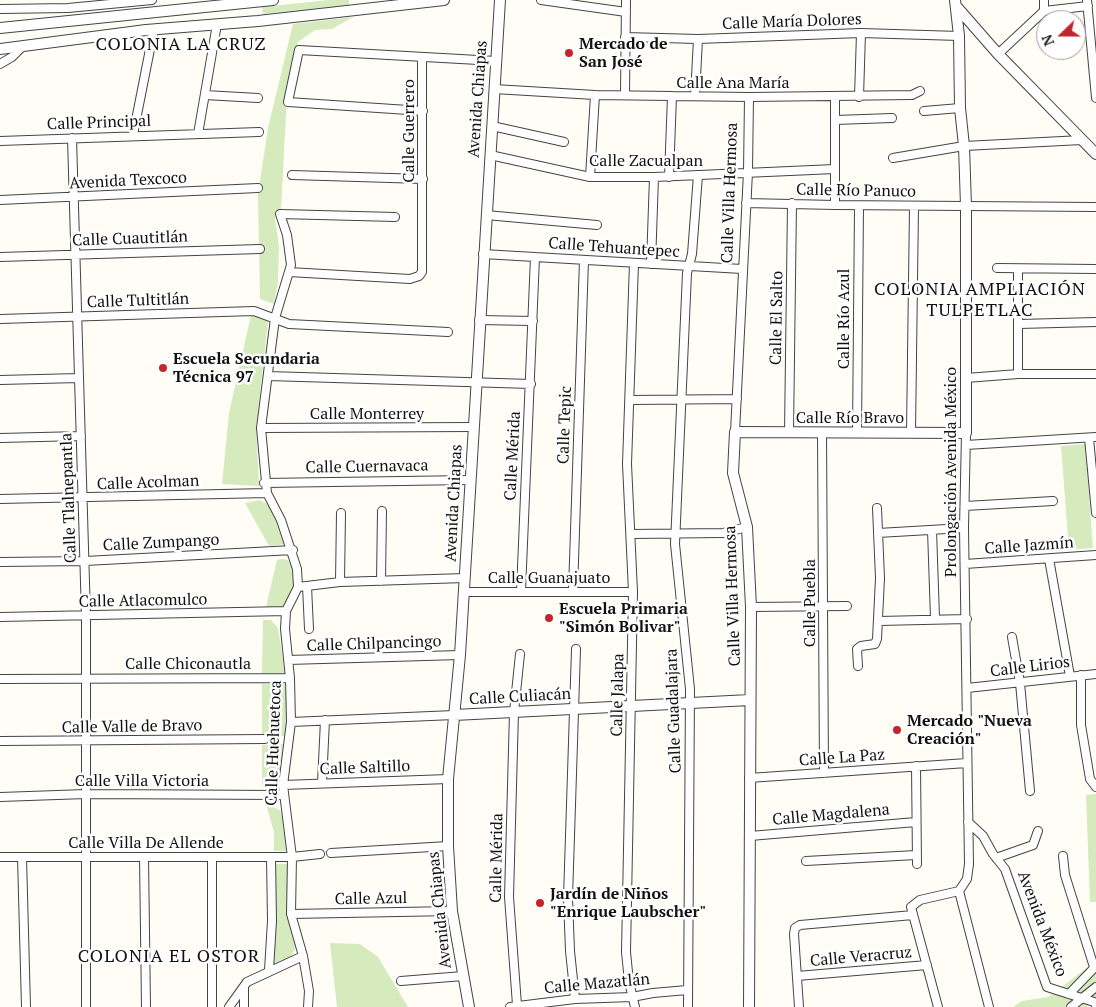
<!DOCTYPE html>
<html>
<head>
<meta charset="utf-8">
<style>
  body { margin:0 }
  #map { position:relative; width:1096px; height:1007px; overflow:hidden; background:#fffdf5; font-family:"PT Serif",serif }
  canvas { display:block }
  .north { position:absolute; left:1036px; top:10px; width:50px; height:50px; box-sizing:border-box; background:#fff; border:1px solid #a0a0a0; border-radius:50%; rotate:248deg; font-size:14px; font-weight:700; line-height:20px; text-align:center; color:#111 }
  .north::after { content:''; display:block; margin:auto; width:18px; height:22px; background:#c4262e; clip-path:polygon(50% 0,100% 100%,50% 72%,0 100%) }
</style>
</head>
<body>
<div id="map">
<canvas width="1096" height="1007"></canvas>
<div class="north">N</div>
</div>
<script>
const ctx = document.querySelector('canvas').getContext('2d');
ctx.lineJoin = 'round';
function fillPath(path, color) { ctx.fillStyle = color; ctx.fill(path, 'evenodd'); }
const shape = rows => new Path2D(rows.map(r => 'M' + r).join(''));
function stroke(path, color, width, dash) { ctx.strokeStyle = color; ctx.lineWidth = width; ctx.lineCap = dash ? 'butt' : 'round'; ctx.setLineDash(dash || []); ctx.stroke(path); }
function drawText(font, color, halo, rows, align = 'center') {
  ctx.font = font + ' "PT Serif",serif'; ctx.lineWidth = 5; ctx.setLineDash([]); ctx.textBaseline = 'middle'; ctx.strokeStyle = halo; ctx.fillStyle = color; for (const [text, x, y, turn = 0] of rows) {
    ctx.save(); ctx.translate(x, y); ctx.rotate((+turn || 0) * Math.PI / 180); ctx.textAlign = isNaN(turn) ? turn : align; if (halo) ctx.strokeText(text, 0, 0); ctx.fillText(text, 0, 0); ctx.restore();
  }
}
const green = shape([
  [329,0,349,0,349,5,263,14,262,7],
  [353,17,332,29,315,30,298,42,287,94,281,210,275,218,279,247,278,281,274,304,260,299,258,194,268,128,293,24],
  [251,315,268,322,256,427,259,486,222,484,229,413],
  [1085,444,1093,548,1069,550,1061,446],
  [259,500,269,505,283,530,287,544,269,546,245,503],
  [283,559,288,560,293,569,294,588,283,606,266,607,277,560],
  [263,620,271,620,278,628,285,673,262,673],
  [262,684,286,684,287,717,285,736,262,736],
  [283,744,278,787,262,787,262,745],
  [1096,794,1096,902,1090,902,1086,795],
  [266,804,280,810,286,830,286,851,274,851,274,832],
  [274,864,289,864,287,913,296,947,291,957,272,965],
  [330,943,360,944,378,957,408,1007,337,1007],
  [1096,961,1096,999,1086,1007,1013,1007,1022,1001,1048,997]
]);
const minor = shape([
  [541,0,626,12],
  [1044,0,1044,11],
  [1087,0,1096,98],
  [0,9,68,8,152,0],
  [625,37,698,39,861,33,959,36],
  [998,54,1044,11,1088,6],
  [0,64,12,57,22,47],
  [494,89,595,95,749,97,912,95,920,91],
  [205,95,258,98],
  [625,95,626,0],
  [695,96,698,39],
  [835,97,835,205],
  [859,97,861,33],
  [423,111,288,102,299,50,496,61],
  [924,111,960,108],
  [835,120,892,118],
  [492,126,564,142],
  [198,134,217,24],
  [133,135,154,29],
  [72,138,86,616,86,1007],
  [0,141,259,132],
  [490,155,590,177,654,177,835,169],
  [893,158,964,146,1082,140],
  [292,175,423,179],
  [590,177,595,95],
  [669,177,672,96],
  [0,200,258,188],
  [746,203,835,205,1096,207],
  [486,215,597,225],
  [483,254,742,269],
  [0,257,260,249],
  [634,263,627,464,633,592,626,952,629,982,635,1007],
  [651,264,654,177],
  [997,268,1096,269],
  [1018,269,1018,374],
  [289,272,410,279,419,276,422,272,422,58],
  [0,319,254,311,289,324,448,332],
  [479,320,533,321],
  [1019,324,1096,322],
  [268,376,531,384],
  [966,378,1018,374,1096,374],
  [0,380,79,378],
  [630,400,737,399],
  [261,428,473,427],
  [735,432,748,172,749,97],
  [789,433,792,203],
  [822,433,824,773],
  [857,433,859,206],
  [911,433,914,206],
  [0,438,81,436],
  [1089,438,1096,513],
  [966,445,1096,437],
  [264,483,470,480],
  [0,499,267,493],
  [965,506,1053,501],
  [932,530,935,618],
  [878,533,964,528],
  [631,534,723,533,747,527],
  [1049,559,1070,676],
  [0,562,85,561,293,550],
  [965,564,1096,555],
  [381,581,382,511],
  [340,582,341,513],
  [307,586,309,629],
  [298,587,340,582,465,578],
  [521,591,535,257],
  [573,591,584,260],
  [464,592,633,592],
  [751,607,847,606],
  [0,617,286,611],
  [879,621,967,619],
  [1012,637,1020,683,1030,791],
  [288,660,460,655],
  [858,666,857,649,861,646,875,644,877,639,880,578,877,508],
  [1081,675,1081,725,1090,779,1096,787],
  [0,679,290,678],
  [967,688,1096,674],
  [291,722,454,715],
  [0,741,265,739],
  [916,766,917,864],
  [749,778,967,763],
  [322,783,325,720],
  [283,785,448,779],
  [0,797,86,794,284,795],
  [968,822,983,836,993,854,1005,869,1047,987,1094,1002,1096,1005],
  [750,836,916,822],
  [331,853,448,846],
  [1063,856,1065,875,1094,967],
  [0,857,292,857,320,854],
  [22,857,26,1007],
  [144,857,146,1007],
  [212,857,212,1007],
  [996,858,1033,845,1038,831],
  [806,861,916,855],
  [959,891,989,1007],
  [291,914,452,911],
  [269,970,272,921,271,857],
  [797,976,927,965],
  [401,981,463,976],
  [244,987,244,1007],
  [1069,994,1096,966],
  [575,999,570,951,568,898,576,649],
  [517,1005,509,897,514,712,520,654],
  [229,1007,247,982,303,956],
  [308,1007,309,991,303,956,291,914,292,857,283,785,291,722,290,678,285,629,286,611,298,587,297,569,281,520,267,493,261,428,275,318,291,265,287,235,280,214,395,217],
  [510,1007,575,999,632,997,653,993,687,990],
  [688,1007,690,689,675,544,687,273,692,254,698,175],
  [799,1007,794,934,795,928,800,925,913,915],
  [938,1007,911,907,920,900,959,891,967,879,969,864,964,528,966,433],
  [1071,1007,1096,987]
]);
const tertiary = shape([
  [956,6,998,54,1096,154],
  [0,28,273,0],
  [0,49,146,30,258,21,444,0],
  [454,715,750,700],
  [469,1007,452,911,448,846,448,779,460,655,500,0],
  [749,1007,751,607,747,527,733,473,735,432,966,433,966,206,964,146,960,108,959,36,955,0]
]);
const markers = [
  [569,53,5,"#c4262e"],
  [163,368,5,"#c4262e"],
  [549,618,5,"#c4262e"],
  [897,730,5,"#c4262e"],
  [540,903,5,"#c4262e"]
];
const streetNames = [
  ["Calle María Dolores",792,22,-2],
  ["Calle Ana María",733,83],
  ["Avenida Chiapas",478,99,-86],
  ["Calle Principal",99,123,-2],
  ["Calle Guerrero",409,131,-90],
  ["Calle Zacualpan",646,161],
  ["Avenida Texcoco",128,181,-3],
  ["Calle Río Panuco",856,191,1],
  ["Calle Villa Hermosa",730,193,-88],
  ["Calle Cuautitlán",130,239,-2],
  ["Calle Tehuantepec",614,248,4],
  ["Calle Tultitlán",138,301,-2],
  ["Calle El Salto",777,318,-89],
  ["Calle Río Azul",844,319,-90],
  ["Calle Monterrey",367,414],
  ["Calle Río Bravo",850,418],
  ["Calle Tepic",565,425,-88],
  ["Calle Mérida",513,456,-87],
  ["Calle Cuernavaca",367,467,-1],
  ["Prolongación Avenida México",951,472,-90],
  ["Calle Acolman",148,483,-2],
  ["Calle Tlalnepantla",69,498,-92],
  ["Avenida Chiapas",454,503,-87],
  ["Calle Zumpango",161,543,-3],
  ["Calle Jazmín",1029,546,-4],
  ["Calle Guanajuato",549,578],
  ["Calle Villa Hermosa",733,596,-92],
  ["Calle Atlacomulco",143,601,-1],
  ["Calle Puebla",810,603,-90],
  ["Calle Chilpancingo",374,644,-2],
  ["Calle Chiconautla",188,664],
  ["Calle Lirios",1030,667,-7],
  ["Calle Jalapa",618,695,-89],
  ["Calle Culiacán",520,697,-3],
  ["Calle Guadalajara",674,711,-92],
  ["Calle Valle de Bravo",132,727,-1],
  ["Calle Huehuetoca",274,743,-88],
  ["Calle La Paz",842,758,-4],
  ["Calle Saltillo",365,768,-2],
  ["Calle Villa Victoria",142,781],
  ["Calle Magdalena",831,815,-5],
  ["Calle Villa De Allende",146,843],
  ["Calle Mérida",497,858,-89],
  ["Calle Azul",371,899,-1],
  ["Avenida Chiapas",440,910,-96],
  ["Avenida México",1042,924,69],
  ["Calle Veracruz",861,957,-5],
  ["Calle Mazatlán",597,984,-5]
];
const poiNames = [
  ["Mercado de",579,44],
  ["San José",579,62],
  ["Escuela Secundaria",173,359],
  ["Técnica 97",173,377],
  ["Escuela Primaria",559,609],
  ["\"Simón Bolivar\"",559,627],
  ["Mercado \"Nueva",907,721],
  ["Creación\"",907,739],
  ["Jardín de Niños",550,894],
  ["\"Enrique Laubscher\"",550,912]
];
const neighbourhoodNames = [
  ["COLONIA LA CRUZ",181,45],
  ["COLONIA AMPLIACIÓN",980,290],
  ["TULPETLAC",980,311],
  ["COLONIA EL OSTOR",169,957]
];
fillPath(green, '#d5ebbd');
stroke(minor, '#444', 10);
stroke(tertiary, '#444', 12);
stroke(minor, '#fff', 8);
stroke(tertiary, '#fff', 10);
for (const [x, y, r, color] of markers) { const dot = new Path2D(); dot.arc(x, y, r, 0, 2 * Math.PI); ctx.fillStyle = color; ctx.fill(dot); stroke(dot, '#fff', 2); }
drawText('16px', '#111', '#fff', streetNames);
drawText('bold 16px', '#111', '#fff', poiNames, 'left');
ctx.letterSpacing = '1px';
drawText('18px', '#111', '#fff', neighbourhoodNames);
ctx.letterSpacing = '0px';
</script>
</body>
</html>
